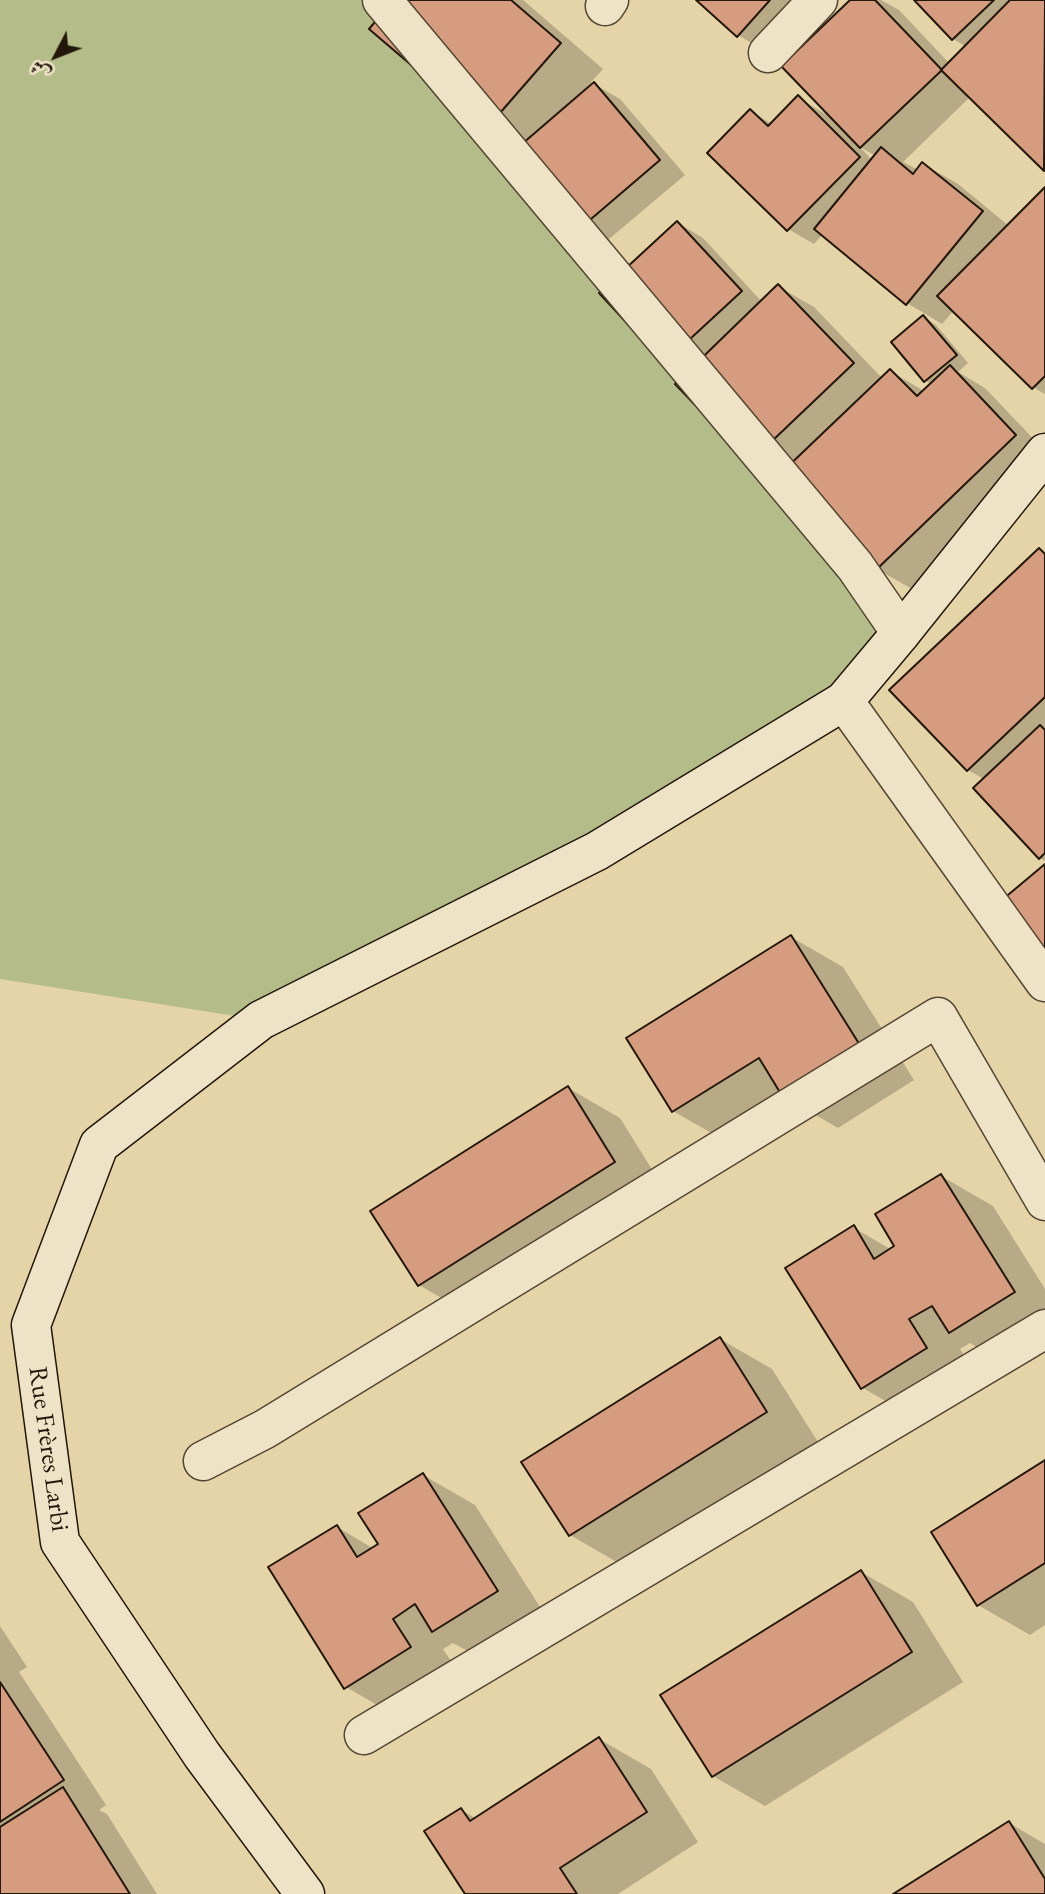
<!DOCTYPE html>
<html>
<head>
<meta charset="utf-8">
<style>
  body { margin:0 }
  #map { position:relative; width:1045px; height:1894px; overflow:hidden; background:#e6d4a9; font-family:"EB Garamond",Amiri,serif }
  canvas { display:block }
  .north { position:absolute; left:21px; top:21px; width:70px; height:70px; -webkit-text-stroke:5px #efe3c7; paint-order:stroke; rotate:228deg; font-size:19px; font-weight:700; line-height:28px; text-align:center; color:#22170a }
  .north::after { content:''; display:block; margin:auto; width:24px; height:32px; background:#22170a; clip-path:polygon(50% 0,100% 100%,50% 72%,0 100%) }
</style>
</head>
<body>
<div id="map">
<canvas width="1045" height="1894"></canvas>
<div class="north">ش</div>
</div>
<script>
const ctx = document.querySelector('canvas').getContext('2d');
ctx.lineJoin = 'round';
function fillPath(path, color) { ctx.fillStyle = color; ctx.fill(path, 'evenodd'); }
const shape = rows => new Path2D(rows.map(r => 'M' + r).join(''));
function stroke(path, color, width, dash) { ctx.strokeStyle = color; ctx.lineWidth = width; ctx.lineCap = dash ? 'butt' : 'round'; ctx.setLineDash(dash || []); ctx.stroke(path); }
function drawText(font, color, halo, rows, align = 'center') {
  ctx.font = font + ' "EB Garamond",serif'; ctx.lineWidth = 7; ctx.setLineDash([]); ctx.textBaseline = 'middle'; ctx.strokeStyle = halo; ctx.fillStyle = color; for (const [text, x, y, turn = 0] of rows) {
    ctx.save(); ctx.translate(x, y); ctx.rotate((+turn || 0) * Math.PI / 180); ctx.textAlign = isNaN(turn) ? turn : align; if (halo) ctx.strokeText(text, 0, 0); ctx.fillText(text, 0, 0); ctx.restore();
  }
}
const green = shape([
  [0,0,379,0,901,633,844,701,261,1020,0,979]
]);
const shadow = shape([
  [390,0,523,0,603,69,584,90,586,92,594,84,620,99,685,175,596,250],
  [699,0,824,0,773,56,738,35],
  [852,0,881,0,899,10,950,64,967,47,953,39,916,0,1045,0,1045,170,970,97,903,162,918,170,923,164,958,184,1009,226,1045,189,1045,394,1033,387,954,310,942,324,907,303,823,234,814,244,788,229,750,111,772,124,798,98,829,116],
  [860,147,876,156,872,160],
  [678,223,703,238,762,302,779,287,814,307,882,378,890,371,924,391,932,384,926,381,893,342,924,317,936,325,968,363,958,372,985,388,1045,451,912,589,877,569,677,384],
  [1040,550,1045,553,1045,861,1040,858,984,779,968,770],
  [791,937,843,967,914,1080,838,1128,790,1100,725,1141,673,1111],
  [568,1088,620,1118,666,1192,471,1315,419,1285],
  [941,1176,993,1206,1045,1289,1045,1335,1002,1362,970,1343,960,1349,978,1378,915,1418,863,1388,854,1228,892,1250],
  [720,1339,772,1369,818,1442,622,1565,570,1535],
  [1045,1462,1045,1625,1030,1635,978,1605],
  [423,1475,475,1505,549,1621,486,1661,453,1643,443,1649,462,1677,398,1717,346,1687,337,1527,374,1549,380,1545],
  [861,1572,913,1602,963,1682,765,1806,713,1776],
  [0,1626,27,1667,19,1672,106,1805,99,1810,107,1814,157,1894,0,1894],
  [599,1739,651,1769,698,1842,618,1894,468,1894,461,1810,477,1819],
  [1009,1823,1045,1844,1045,1894,896,1894]
]);
const building = shape([
  [388,0,511,0,561,43,486,129,369,29,391,3,388,0],
  [696,0,770,0,737,37,696,0],
  [850,0,875,0,942,70,860,148,781,66,850,0],
  [914,0,994,0,952,40,914,0],
  [1010,0,1045,0,1044,171,941,70,1010,0],
  [594,82,660,160,570,237,515,150,594,82],
  [798,95,860,157,787,231,707,153,750,109,768,126,798,95],
  [881,147,913,174,922,162,983,211,906,305,814,229,881,147],
  [1045,187,1045,376,1032,389,937,296,1045,187],
  [677,221,742,291,664,363,599,293,677,221],
  [778,284,854,363,750,462,675,384,778,284],
  [923,315,957,355,924,382,891,342,923,315],
  [950,365,1016,435,876,570,781,473,890,369,917,396,950,365],
  [1039,548,1045,554,1045,697,967,771,889,690,1039,548],
  [1040,725,1045,730,1045,853,1039,859,973,788,1040,725],
  [1045,864,1045,965,996,905,1045,864],
  [791,935,863,1050,784,1099,759,1058,672,1112,626,1038,791,935],
  [568,1086,615,1162,418,1286,370,1211,568,1086],
  [941,1174,1015,1292,949,1333,932,1306,909,1319,927,1348,861,1389,785,1268,854,1225,874,1259,894,1246,875,1214,941,1174],
  [720,1337,767,1412,569,1536,521,1462,720,1337],
  [1045,1460,1045,1563,977,1606,931,1532,1045,1460],
  [423,1473,498,1591,432,1632,415,1604,393,1619,411,1647,344,1689,268,1567,337,1525,357,1557,378,1544,358,1513,423,1473],
  [861,1570,912,1652,712,1777,660,1695,861,1570],
  [0,1682,64,1780,0,1822,0,1682],
  [599,1737,647,1812,560,1868,577,1894,465,1894,424,1831,461,1808,470,1821,599,1737],
  [63,1787,130,1894,0,1894,0,1827,63,1787],
  [1009,1821,1045,1879,1045,1894,893,1894,1009,1821]
]);
const minor = shape([
  [382,0,855,566,901,633],
  [605,6,609,0],
  [768,53,818,0],
  [844,701,1045,982],
  [203,1461,265,1429,938,1017,1045,1201],
  [364,1735,1045,1329]
]);
const secondary = shape([
  [305,1894,202,1755,60,1542,31,1325,99,1145,261,1020,597,851,844,701,901,633,1045,453]
]);
const streetNames = [
  ["Rue Frères Larbi",48,1449,82]
];
fillPath(green, '#b4bd89');
fillPath(shadow, '#0003');
fillPath(building, '#d69c7f');
stroke(building, '#22170a', 2);
stroke(minor, '#534632', 41);
stroke(secondary, '#22170a', 41);
stroke(minor, '#efe3c7', 38);
stroke(secondary, '#efe3c7', 38);
drawText('26px', '#22170a', '#efe3c7', streetNames);
</script>
</body>
</html>
